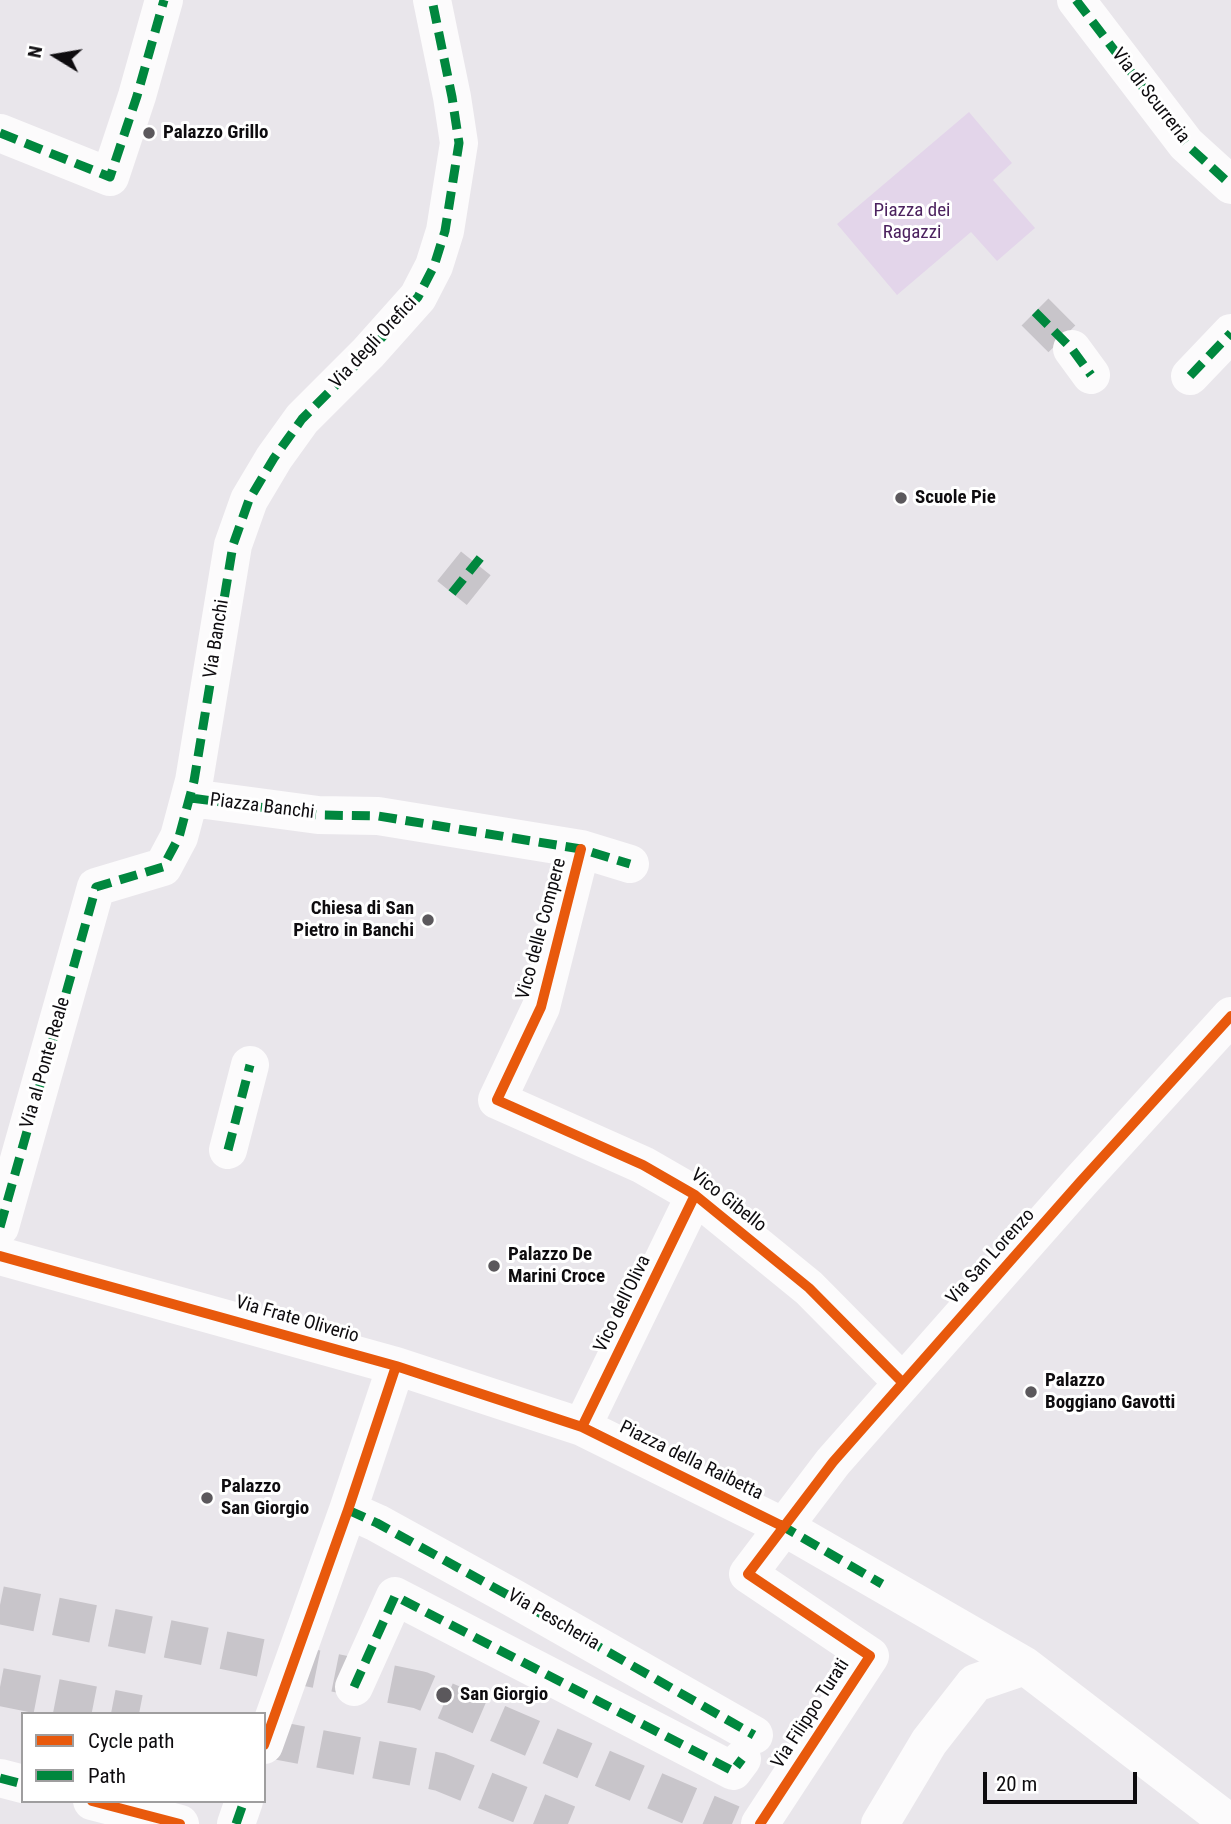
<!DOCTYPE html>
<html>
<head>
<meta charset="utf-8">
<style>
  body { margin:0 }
  #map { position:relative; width:1231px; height:1824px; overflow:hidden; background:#e9e6eb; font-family:"Roboto Condensed",sans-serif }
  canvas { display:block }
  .legend { position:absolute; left:21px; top:1712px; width:245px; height:91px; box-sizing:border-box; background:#fff; border:2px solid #9f9e9f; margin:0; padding:9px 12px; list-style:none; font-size:21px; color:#0e0c0f }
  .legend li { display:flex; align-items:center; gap:14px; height:35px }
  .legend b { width:35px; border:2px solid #9f9e9f }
  .north { position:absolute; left:21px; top:21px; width:70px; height:70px; -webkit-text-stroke:5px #fff; paint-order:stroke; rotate:281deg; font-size:19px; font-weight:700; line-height:28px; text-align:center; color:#0e0c0f }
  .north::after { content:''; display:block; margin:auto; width:24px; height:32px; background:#0e0c0f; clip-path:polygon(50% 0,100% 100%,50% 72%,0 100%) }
  .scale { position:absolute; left:983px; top:1772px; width:154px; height:32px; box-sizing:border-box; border:4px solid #0e0c0f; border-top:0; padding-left:9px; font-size:21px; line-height:24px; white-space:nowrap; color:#0e0c0f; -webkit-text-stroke:5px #fff; paint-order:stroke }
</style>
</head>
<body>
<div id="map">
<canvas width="1231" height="1824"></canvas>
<ul class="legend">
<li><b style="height:9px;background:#e8590c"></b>Cycle path</li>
<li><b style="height:9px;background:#00873e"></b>Path</li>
</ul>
<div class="north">N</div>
<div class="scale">20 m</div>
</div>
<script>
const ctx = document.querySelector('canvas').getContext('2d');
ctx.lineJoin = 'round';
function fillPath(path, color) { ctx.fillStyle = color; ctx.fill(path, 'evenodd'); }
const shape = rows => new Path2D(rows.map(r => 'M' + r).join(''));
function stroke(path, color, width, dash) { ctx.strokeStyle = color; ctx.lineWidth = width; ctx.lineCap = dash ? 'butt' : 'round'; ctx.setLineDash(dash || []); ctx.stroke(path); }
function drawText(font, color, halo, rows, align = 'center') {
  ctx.font = font + ' "Roboto Condensed",sans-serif'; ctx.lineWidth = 6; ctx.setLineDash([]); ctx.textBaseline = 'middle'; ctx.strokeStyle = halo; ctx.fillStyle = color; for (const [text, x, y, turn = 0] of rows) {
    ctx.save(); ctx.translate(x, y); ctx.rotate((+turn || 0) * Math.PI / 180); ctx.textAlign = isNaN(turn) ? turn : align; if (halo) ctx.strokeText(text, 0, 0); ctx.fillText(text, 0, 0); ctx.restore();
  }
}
const green = shape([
  [969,112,1012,163,993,180,1035,228,997,261,971,232,897,295,837,224]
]);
const minorTunnel = shape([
  [1035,312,1072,349],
  [452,593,481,557]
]);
const majorTunnel = shape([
  [0,1605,420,1690,732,1824],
  [0,1687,139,1714],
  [264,1738,440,1772,568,1824]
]);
const minor = shape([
  [1076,0,1186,144,1231,185],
  [0,133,110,177,137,96,164,0],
  [1072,349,1091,375],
  [1190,376,1231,333],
  [191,798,318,815,378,816,581,849,630,864],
  [581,849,541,1007,497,1100,643,1165,695,1195,809,1288,902,1382],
  [228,1150,250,1065],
  [0,1227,96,887,163,867,179,837,194,781,233,545,249,500,274,458,302,419,368,353,418,297,434,266,445,231,459,143,452,97,432,0],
  [0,1256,396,1366,582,1427,784,1527,1025,1666,1231,1824],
  [582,1427,695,1195],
  [348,1510,377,1523,515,1599,754,1735],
  [354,1687,395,1596,733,1771,742,1759],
  [264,1745,348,1510,396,1366],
  [0,1778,23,1784],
  [92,1801,180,1824],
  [236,1824,244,1801],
  [760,1824,870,1656,748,1574,833,1462,1080,1182,1231,1016],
  [880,1824,929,1742,975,1683,1025,1666]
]);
const quiet = shape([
  [1076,0,1186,144,1231,185],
  [0,133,110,177,137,96,164,0],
  [1035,312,1072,349,1091,375],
  [1190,376,1231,333],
  [452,593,481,557],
  [191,798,318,815,378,816,581,849,630,864],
  [228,1150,250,1065],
  [0,1227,96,887,163,867,179,837,194,781,233,545,249,500,274,458,302,419,368,353,418,297,434,266,445,231,459,143,452,97,432,0],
  [348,1510,377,1523,515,1599,754,1735],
  [779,1524,882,1584],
  [354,1687,395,1596,733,1771,742,1759],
  [0,1778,23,1784],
  [236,1824,244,1801]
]);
const cycleway = shape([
  [581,849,541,1007,497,1100,643,1165,695,1195,809,1288,902,1382],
  [0,1256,396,1366,582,1427,784,1527],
  [582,1427,695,1195],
  [264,1745,348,1510,396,1366],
  [92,1801,180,1824],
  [760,1824,870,1656,748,1574,833,1462,1080,1182,1231,1016]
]);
const markers = [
  [149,133,7,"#5b585c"],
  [901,498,7,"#5b585c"],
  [428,920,7,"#5b585c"],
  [494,1266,7,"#5b585c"],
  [1031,1392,7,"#5b585c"],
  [207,1498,7,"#5b585c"],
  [444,1695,9,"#5b585c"]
];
const streetNames = [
  ["Via di Scurreria",1150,96,52],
  ["Via degli Orefici",374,343,-47],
  ["Via Banchi",217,639,-81],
  ["Piazza Banchi",262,807,7],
  ["Vico delle Compere",542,929,-75],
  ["Via al Ponte Reale",46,1063,-74],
  ["Vico Gibello",728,1201,38],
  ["Via San Lorenzo",991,1257,-48],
  ["Vico dell'Oliva",623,1304,-64],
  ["Via Frate Oliverio",297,1320,16],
  ["Piazza della Raibetta",691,1461,26],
  ["Via Pescheria",553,1620,30],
  ["Via Filippo Turati",811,1714,-57]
];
const poiNames = [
  ["Palazzo Grillo",163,133],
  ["Scuole Pie",915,498],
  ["Chiesa di San",414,909,"right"],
  ["Pietro in Banchi",414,931,"right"],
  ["Palazzo De",508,1255],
  ["Marini Croce",508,1277],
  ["Palazzo",1045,1381],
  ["Boggiano Gavotti",1045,1403],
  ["Palazzo",221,1487],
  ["San Giorgio",221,1509],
  ["San Giorgio",460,1695]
];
const parkNames = [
  ["Piazza dei",912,211],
  ["Ragazzi",912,233]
];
fillPath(green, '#e3d5ea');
stroke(minorTunnel, '#c8c5ca', 38, [38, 19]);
stroke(majorTunnel, '#c8c5ca', 38, [38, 19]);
stroke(minor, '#fcfbfc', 38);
stroke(quiet, '#00873e', 9, [18, 9]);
stroke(cycleway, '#e8590c', 10);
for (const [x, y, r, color] of markers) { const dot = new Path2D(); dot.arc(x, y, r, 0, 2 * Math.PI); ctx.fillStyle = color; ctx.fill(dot); stroke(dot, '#fff', 2.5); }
drawText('19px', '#0e0c0f', '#fff', streetNames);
drawText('bold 19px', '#0e0c0f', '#fff', poiNames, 'left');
drawText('19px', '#4c225f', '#fff', parkNames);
</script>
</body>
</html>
